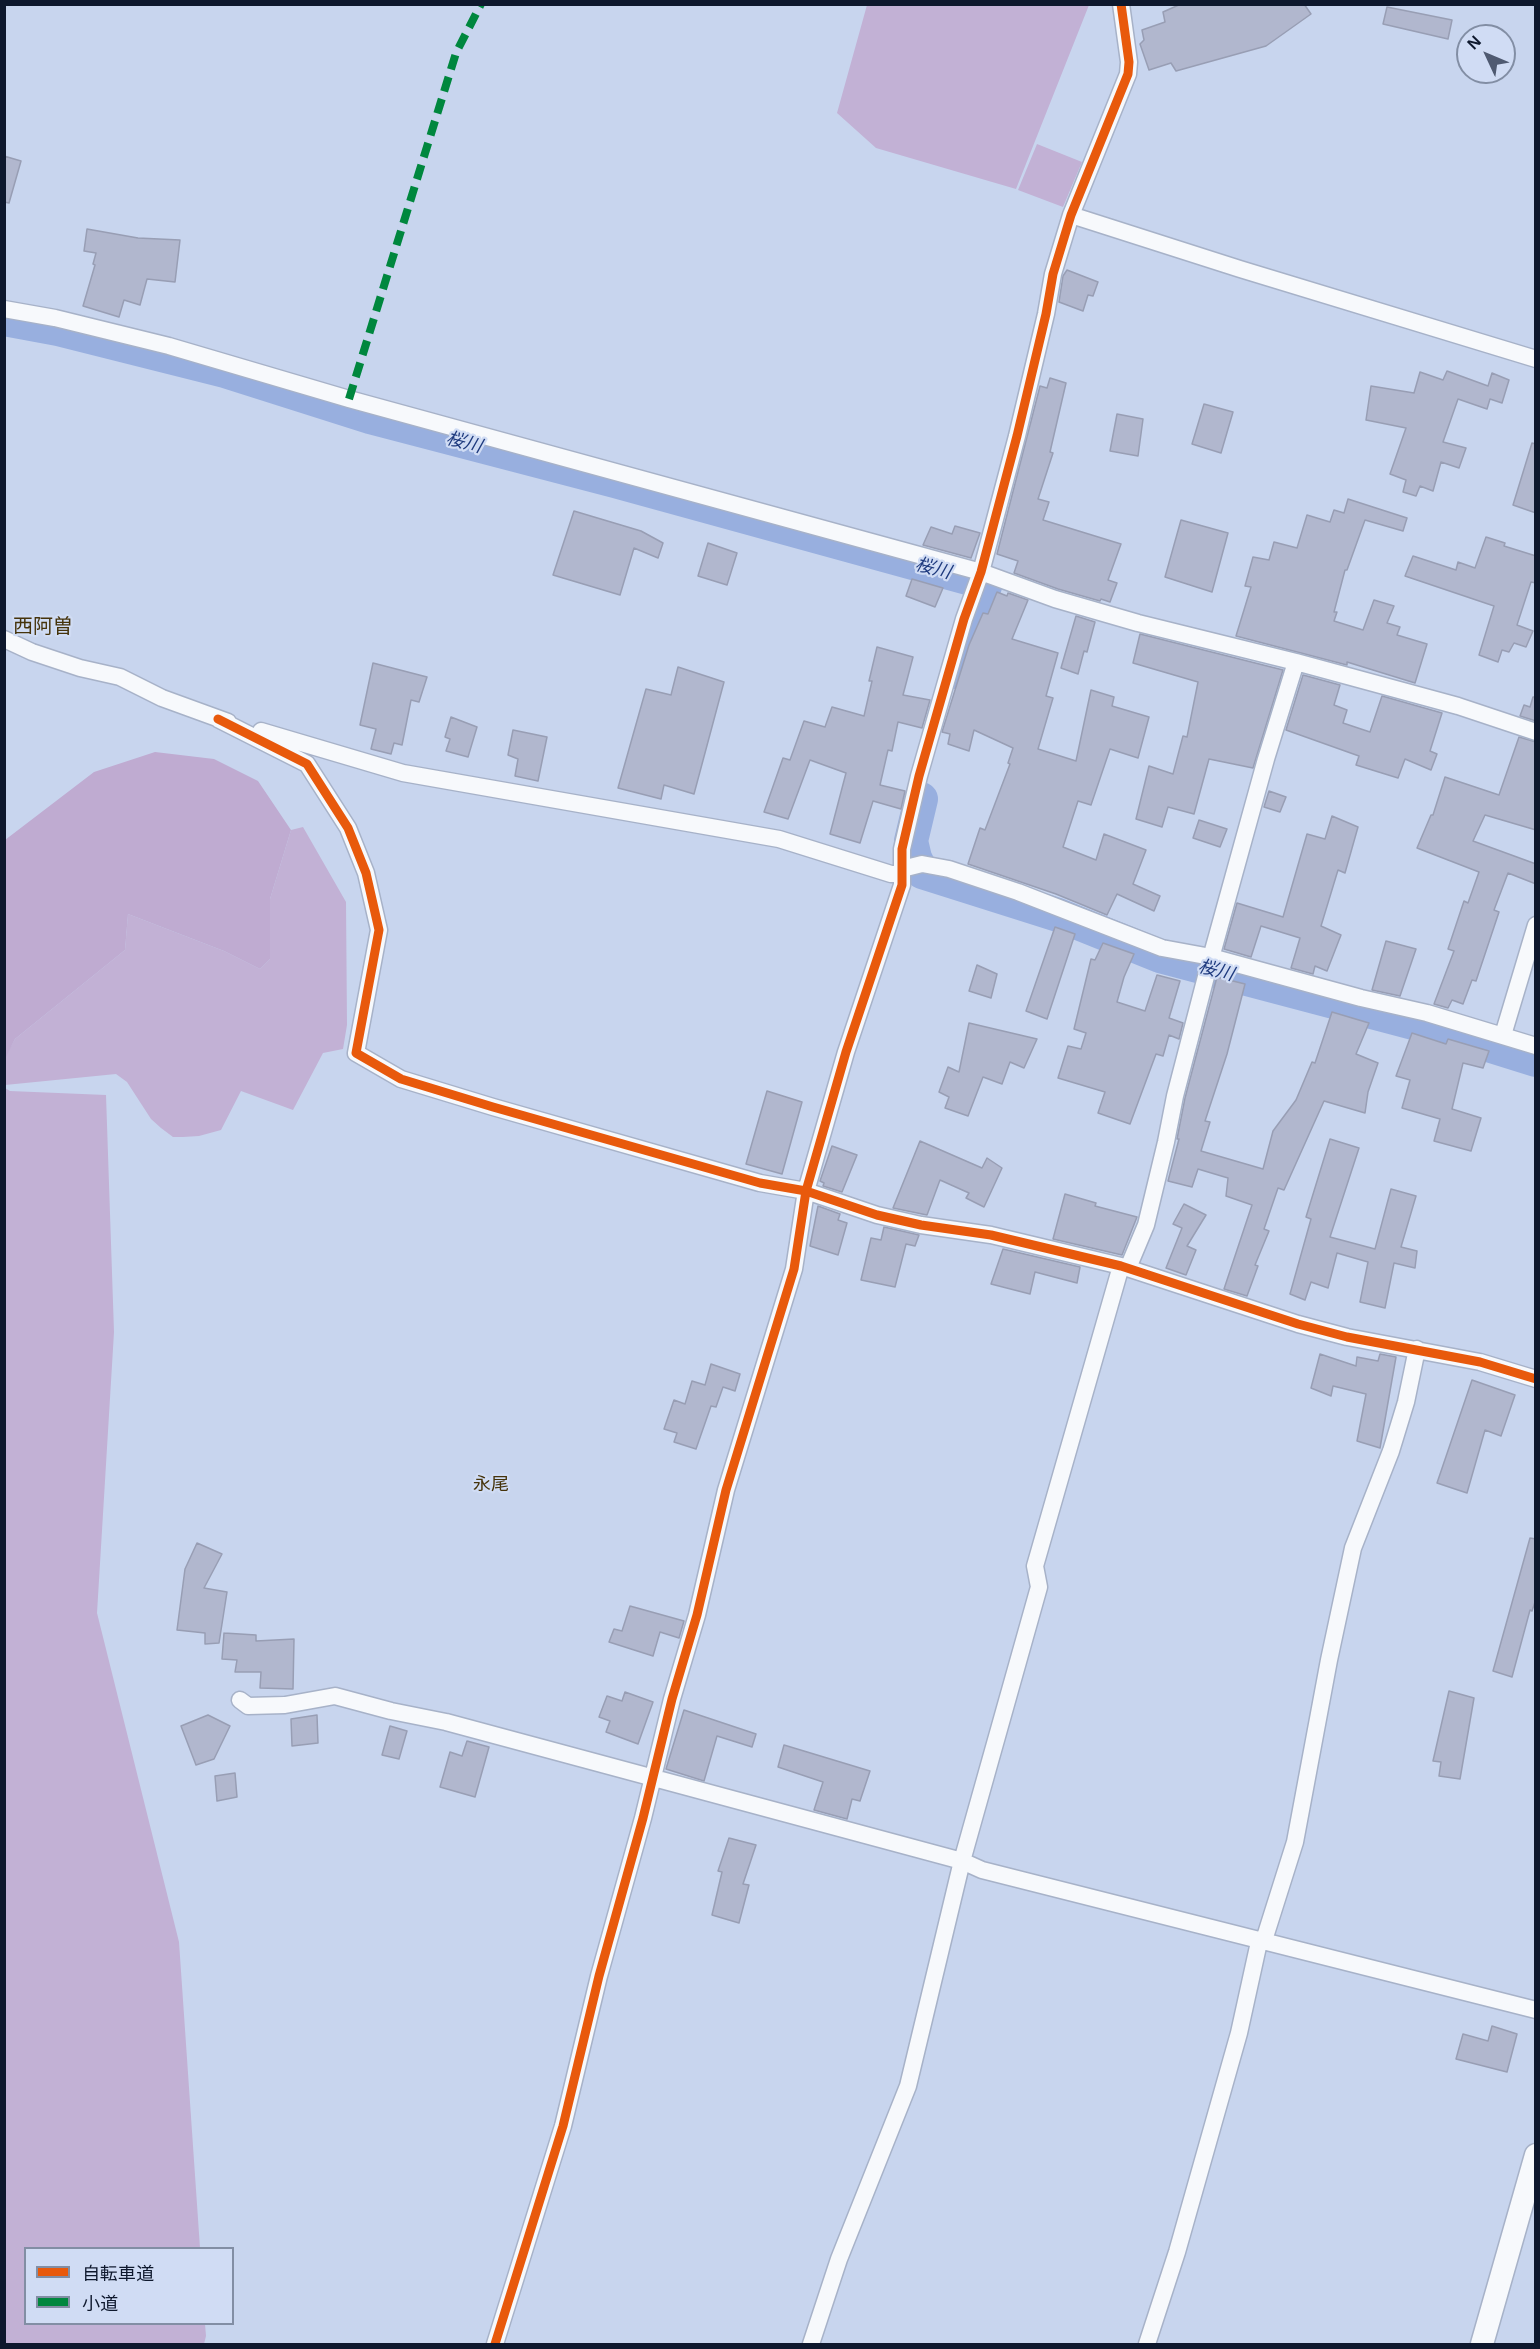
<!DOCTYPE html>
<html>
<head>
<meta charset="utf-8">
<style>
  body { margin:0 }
  #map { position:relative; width:1540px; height:2349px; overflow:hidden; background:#c8d5ee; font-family:Helvetica,"Noto Sans JP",sans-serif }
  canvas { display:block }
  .frame { position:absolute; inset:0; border:6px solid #0e182d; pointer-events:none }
  .legend { position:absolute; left:24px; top:2247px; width:210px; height:78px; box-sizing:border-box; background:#d0dcf4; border:2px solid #828ea4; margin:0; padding:8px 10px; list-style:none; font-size:18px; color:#0e182d }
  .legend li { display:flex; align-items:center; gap:12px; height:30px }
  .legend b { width:30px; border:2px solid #828ea4 }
  .north { position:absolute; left:1456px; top:24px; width:60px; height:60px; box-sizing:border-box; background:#d0dcf4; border:2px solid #828ea4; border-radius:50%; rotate:314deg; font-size:16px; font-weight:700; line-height:24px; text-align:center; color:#0e182d }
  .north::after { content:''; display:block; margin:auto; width:21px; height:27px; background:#4f5a71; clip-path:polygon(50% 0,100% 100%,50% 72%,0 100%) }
</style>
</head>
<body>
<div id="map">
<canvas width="1540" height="2349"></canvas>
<div class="frame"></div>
<ul class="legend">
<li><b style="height:8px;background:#e8590c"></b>自転車道</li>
<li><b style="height:8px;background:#00873e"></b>小道</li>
</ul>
<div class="north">N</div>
</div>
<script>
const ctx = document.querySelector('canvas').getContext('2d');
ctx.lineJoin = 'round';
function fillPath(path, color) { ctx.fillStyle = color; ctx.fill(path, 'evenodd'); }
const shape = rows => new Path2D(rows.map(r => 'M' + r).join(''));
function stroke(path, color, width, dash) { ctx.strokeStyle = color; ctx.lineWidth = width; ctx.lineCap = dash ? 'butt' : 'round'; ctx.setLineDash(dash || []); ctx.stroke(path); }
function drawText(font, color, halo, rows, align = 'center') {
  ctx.font = font + ' Helvetica,"Noto Sans JP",sans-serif'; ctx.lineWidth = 4.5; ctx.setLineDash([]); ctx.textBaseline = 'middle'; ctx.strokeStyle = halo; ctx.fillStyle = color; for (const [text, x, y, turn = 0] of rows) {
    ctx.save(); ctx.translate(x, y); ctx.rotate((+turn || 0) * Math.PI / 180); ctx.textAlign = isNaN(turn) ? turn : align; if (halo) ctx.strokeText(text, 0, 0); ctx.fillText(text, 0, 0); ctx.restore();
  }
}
const green = shape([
  [867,5,1089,5,1016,189,876,148,837,113],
  [1037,144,1082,162,1063,207,1018,190],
  [303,827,346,902,347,1025,343,1049,323,1053,293,1110,241,1091,221,1130,199,1136,183,1137,173,1137,161,1128,151,1119,127,1082,116,1074,5,1085,4,1059,15,1039,125,950,128,914,224,951,260,969,270,959,270,899,291,830],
  [5,1088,10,1091,106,1095,114,1332,97,1613,179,1942,200,2248,26,2248,26,2324,205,2324,206,2336,204,2344,5,2344]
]);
const forest = shape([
  [155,752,214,759,258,781,291,830,270,899,270,959,260,969,224,951,128,914,125,950,15,1039,5,1059,5,840,94,772]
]);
const river = shape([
  [4,319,58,329,225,371,370,417,615,481,986,583,957,672],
  [921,799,911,841,915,858,922,872,1058,915,1160,956,1440,1030,1536,1060]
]);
const building = shape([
  [1181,4,1304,4,1311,14,1266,46,1176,71,1171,63,1149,70,1140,44,1144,40,1142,30,1165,22,1163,12,1181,4],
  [1387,7,1452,20,1448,39,1383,24,1387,7],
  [4,156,21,161,9,203,4,202,4,156],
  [87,229,138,238,180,240,175,282,147,279,140,305,124,300,119,317,83,306,95,265,93,264,96,253,84,251,87,229],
  [1067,270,1098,282,1093,296,1088,295,1083,311,1059,302,1063,276,1067,270],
  [1447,371,1488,386,1492,373,1509,380,1502,403,1490,399,1487,409,1458,399,1443,442,1466,448,1459,468,1441,462,1433,491,1420,486,1416,496,1403,492,1406,480,1390,474,1406,428,1366,420,1371,386,1414,393,1420,372,1443,380,1447,371],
  [1050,378,1066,383,1050,452,1053,453,1038,499,1049,502,1043,520,1121,544,1108,580,1117,583,1110,602,1101,599,1100,601,1058,589,1014,573,1018,561,997,554,1040,386,1047,388,1050,378],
  [1204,404,1233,412,1221,453,1192,444,1204,404],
  [1117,414,1143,419,1138,456,1110,451,1117,414],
  [1532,443,1536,444,1536,513,1513,505,1532,443],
  [1348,499,1407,518,1403,531,1365,520,1347,570,1345,570,1334,612,1337,612,1334,621,1363,630,1374,600,1394,606,1387,623,1400,627,1397,635,1427,644,1415,683,1347,662,1347,665,1236,636,1251,587,1245,586,1253,557,1269,560,1274,542,1297,548,1307,515,1330,522,1334,510,1344,513,1348,499],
  [574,511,641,531,663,543,658,558,634,548,620,595,553,575,574,511],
  [1181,520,1228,533,1212,592,1165,577,1181,520],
  [955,526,980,533,971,558,923,545,931,527,952,534,955,526],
  [1486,537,1505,543,1504,546,1536,556,1536,583,1531,582,1517,625,1533,631,1526,647,1514,643,1509,652,1502,650,1498,662,1479,655,1494,606,1405,576,1413,556,1456,570,1458,562,1475,568,1486,537],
  [708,543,737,553,727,585,698,576,708,543],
  [912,579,943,588,935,607,906,596,912,579],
  [997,592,1007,596,1008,593,1028,600,1012,639,1058,653,1046,696,1053,698,1038,749,1076,761,1091,690,1114,697,1112,706,1149,717,1138,758,1110,749,1091,805,1078,801,1063,847,1096,860,1104,834,1146,850,1133,884,1160,896,1154,911,1117,894,1107,915,1056,894,968,864,980,828,985,830,1010,764,1008,763,1013,748,974,730,969,751,948,744,950,734,942,732,969,645,983,613,988,614,997,592],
  [1076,616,1095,622,1087,652,1084,651,1078,674,1061,668,1076,616],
  [1140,634,1283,670,1253,768,1209,759,1194,814,1168,807,1162,827,1136,819,1149,766,1173,774,1183,736,1187,737,1198,682,1133,663,1140,634],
  [877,647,913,657,903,695,930,700,922,728,898,722,892,751,888,750,880,785,905,791,901,809,873,801,860,843,830,834,846,773,810,760,788,819,764,812,783,758,790,760,804,721,825,727,832,707,864,716,872,681,869,681,877,647],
  [373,663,427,677,419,702,411,700,402,745,394,743,391,754,371,749,376,729,360,725,373,663],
  [678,667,724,682,694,794,664,785,661,799,618,788,646,689,671,695,678,667],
  [1303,675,1340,685,1334,705,1347,710,1343,723,1370,732,1382,696,1442,713,1430,751,1437,754,1431,770,1405,759,1398,778,1356,765,1359,756,1286,730,1303,675],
  [1533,697,1536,697,1536,721,1520,716,1524,705,1530,707,1533,697],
  [451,717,477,727,468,757,446,751,450,739,445,737,451,717],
  [513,730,547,737,538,781,515,776,518,759,508,755,513,730],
  [1519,737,1536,742,1536,830,1485,815,1473,841,1536,864,1536,884,1508,873,1494,910,1499,912,1476,981,1472,980,1463,1004,1452,1000,1448,1008,1434,1004,1454,951,1448,949,1464,901,1468,903,1479,872,1417,848,1431,815,1433,815,1445,777,1499,795,1519,737],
  [1269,791,1286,797,1280,812,1264,807,1269,791],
  [1332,816,1358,827,1345,873,1338,870,1321,926,1341,935,1327,971,1315,966,1313,974,1291,968,1300,938,1261,926,1251,957,1224,949,1237,903,1283,917,1307,834,1325,839,1332,816],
  [1199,820,1227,829,1220,847,1193,838,1199,820],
  [1055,927,1075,934,1047,1019,1026,1011,1055,927],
  [1386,941,1416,949,1400,996,1372,990,1386,941],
  [1103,943,1134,954,1124,977,1117,1002,1145,1011,1157,975,1180,981,1169,1018,1183,1023,1179,1039,1169,1035,1163,1056,1156,1054,1130,1124,1098,1113,1105,1092,1058,1078,1068,1046,1081,1049,1086,1033,1074,1029,1091,959,1095,960,1103,943],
  [977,965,997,974,991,998,969,991,977,965],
  [1217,977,1245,984,1227,1054,1205,1121,1210,1122,1201,1151,1263,1169,1273,1131,1296,1100,1312,1062,1315,1063,1332,1012,1369,1023,1356,1054,1378,1063,1368,1092,1365,1113,1324,1101,1284,1190,1278,1188,1264,1229,1269,1231,1255,1265,1258,1266,1247,1296,1224,1289,1252,1205,1226,1196,1228,1178,1198,1169,1192,1187,1168,1181,1179,1139,1177,1139,1185,1098,1217,977],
  [969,1023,1037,1039,1024,1068,1010,1062,1002,1084,983,1077,968,1116,945,1108,949,1097,939,1092,948,1067,959,1072,969,1023],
  [1412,1033,1446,1044,1448,1039,1489,1051,1483,1068,1463,1063,1452,1109,1481,1118,1471,1151,1434,1141,1440,1119,1402,1108,1410,1080,1396,1076,1412,1033],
  [767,1091,802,1102,782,1174,746,1164,767,1091],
  [1330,1139,1359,1148,1330,1237,1375,1249,1391,1189,1416,1196,1401,1247,1417,1251,1415,1268,1394,1263,1385,1308,1360,1302,1368,1262,1337,1253,1328,1288,1311,1282,1305,1300,1290,1294,1311,1219,1306,1217,1330,1139],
  [920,1141,982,1168,987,1158,1002,1168,984,1207,966,1198,969,1193,940,1180,927,1215,893,1208,920,1141],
  [832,1146,857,1155,842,1192,823,1186,824,1183,820,1181,832,1146],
  [1065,1194,1096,1203,1095,1206,1137,1217,1122,1255,1053,1239,1065,1194],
  [1184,1204,1206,1215,1187,1246,1196,1250,1186,1275,1166,1268,1182,1228,1173,1224,1184,1204],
  [818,1206,840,1214,838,1220,847,1223,838,1255,810,1246,818,1206],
  [884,1227,919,1235,915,1246,906,1244,895,1287,861,1280,871,1238,881,1240,884,1227],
  [1003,1249,1080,1267,1077,1283,1035,1272,1030,1294,991,1284,1003,1249],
  [1320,1354,1356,1366,1357,1357,1378,1361,1380,1354,1396,1357,1380,1448,1357,1441,1366,1394,1333,1386,1331,1396,1311,1388,1320,1354],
  [711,1364,740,1374,735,1391,723,1387,716,1407,711,1406,696,1449,674,1442,677,1433,664,1429,674,1400,685,1404,692,1381,705,1385,711,1364],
  [1472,1380,1515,1395,1501,1436,1485,1430,1467,1493,1437,1483,1472,1380],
  [1530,1538,1536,1539,1536,1599,1532,1611,1530,1610,1512,1677,1493,1671,1530,1538],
  [197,1543,222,1554,204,1588,227,1592,219,1643,205,1644,205,1633,177,1630,185,1569,197,1543],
  [630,1606,684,1621,679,1638,660,1632,653,1656,609,1642,614,1629,622,1631,630,1606],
  [224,1633,256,1635,256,1641,294,1639,293,1689,260,1688,261,1672,235,1672,237,1660,222,1659,224,1633],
  [1449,1691,1474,1698,1460,1779,1439,1776,1441,1762,1433,1761,1449,1691],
  [625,1692,653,1702,638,1744,606,1732,610,1721,599,1717,607,1696,622,1701,625,1692],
  [684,1710,756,1734,752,1747,717,1736,704,1781,666,1769,684,1710],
  [208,1715,230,1726,214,1759,196,1765,181,1726,208,1715],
  [317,1715,318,1743,292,1746,291,1719,317,1715],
  [390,1726,407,1731,399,1759,382,1755,390,1726],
  [467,1741,489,1747,475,1797,440,1787,450,1752,462,1756,467,1741],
  [784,1745,870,1771,860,1801,852,1799,847,1819,814,1810,823,1782,778,1767,784,1745],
  [235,1773,237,1797,217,1801,215,1776,235,1773],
  [729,1838,756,1845,743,1884,749,1885,739,1923,712,1915,722,1872,718,1871,729,1838],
  [1492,2026,1517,2034,1507,2072,1456,2059,1463,2034,1488,2041,1492,2026]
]);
const street = shape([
  [1071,215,1240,269,1536,359],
  [4,309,55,318,169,346,349,399,981,572,1055,599,1138,623,1296,662,1458,706,1536,732],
  [4,639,32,652,80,668,120,677,162,698,228,722],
  [218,719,307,764,348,828,366,873,379,930,356,1053,401,1079,493,1107,760,1183,806,1191,877,1215,921,1225,991,1235,1121,1266,1298,1324,1347,1337,1480,1362,1536,1379],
  [261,731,403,773,779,839,891,874,902,874],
  [902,869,922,864,949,869,1018,892,1162,948,1211,957,1361,998,1427,1013,1536,1046],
  [1503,1035,1536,925],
  [1128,1268,1146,1225,1166,1142,1175,1096,1209,965,1266,759,1296,662],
  [240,1700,248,1706,285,1705,335,1696,391,1711,446,1722,962,1861,982,1870,1536,2010],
  [495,2344,563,2126,599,1976,643,1818,672,1699,697,1615,726,1490,794,1269,806,1191,846,1052,902,885,902,849,919,776,964,619,981,572,1017,436,1046,314,1053,274,1071,215,1128,74,1129,62,1121,4],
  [811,2344,839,2259,908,2086,962,1861,1039,1587,1035,1566,1121,1266],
  [1147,2344,1177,2252,1239,2033,1259,1942,1265,1937,1295,1842,1329,1660,1353,1548,1391,1451,1406,1402,1417,1349]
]);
const secondary = shape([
  [1482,2344,1536,2155]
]);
const quiet = shape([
  [349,399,456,53,481,4]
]);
const cycleway = shape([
  [218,719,307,764,348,828,366,873,379,930,356,1053,401,1079,493,1107,760,1183,806,1191,877,1215,921,1225,991,1235,1121,1266,1298,1324,1347,1337,1480,1362,1536,1379],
  [495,2344,563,2126,599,1976,643,1818,672,1699,697,1615,726,1490,794,1269,806,1191,846,1052,902,885,902,849,919,776,964,619,981,572,1017,436,1046,314,1053,274,1071,215,1128,74,1129,62,1121,4]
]);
const waterNames = [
  ["桜川",464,443,15],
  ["桜川",933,569,15],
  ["桜川",1216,971,15]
];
const neighbourhoodNames = [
  ["永尾",491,1485]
];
const quarterNames = [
  ["西阿曽",43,627]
];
fillPath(green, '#c2b1d5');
fillPath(forest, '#bfabd1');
stroke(river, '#98afdf', 34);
fillPath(building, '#b1b7ce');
stroke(building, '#989eb4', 1.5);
stroke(street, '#a7b2c8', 19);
stroke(secondary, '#a7b2c8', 25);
stroke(street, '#f7f9fc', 16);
stroke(secondary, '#f7f9fc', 22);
stroke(quiet, '#00873e', 8, [15, 8]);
stroke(cycleway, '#e8590c', 9);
drawText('italic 18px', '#1e3a7e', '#d0dcf4', waterNames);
drawText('18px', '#45330b', '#d0dcf4', neighbourhoodNames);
drawText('20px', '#45330b', '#d0dcf4', quarterNames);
</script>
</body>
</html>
